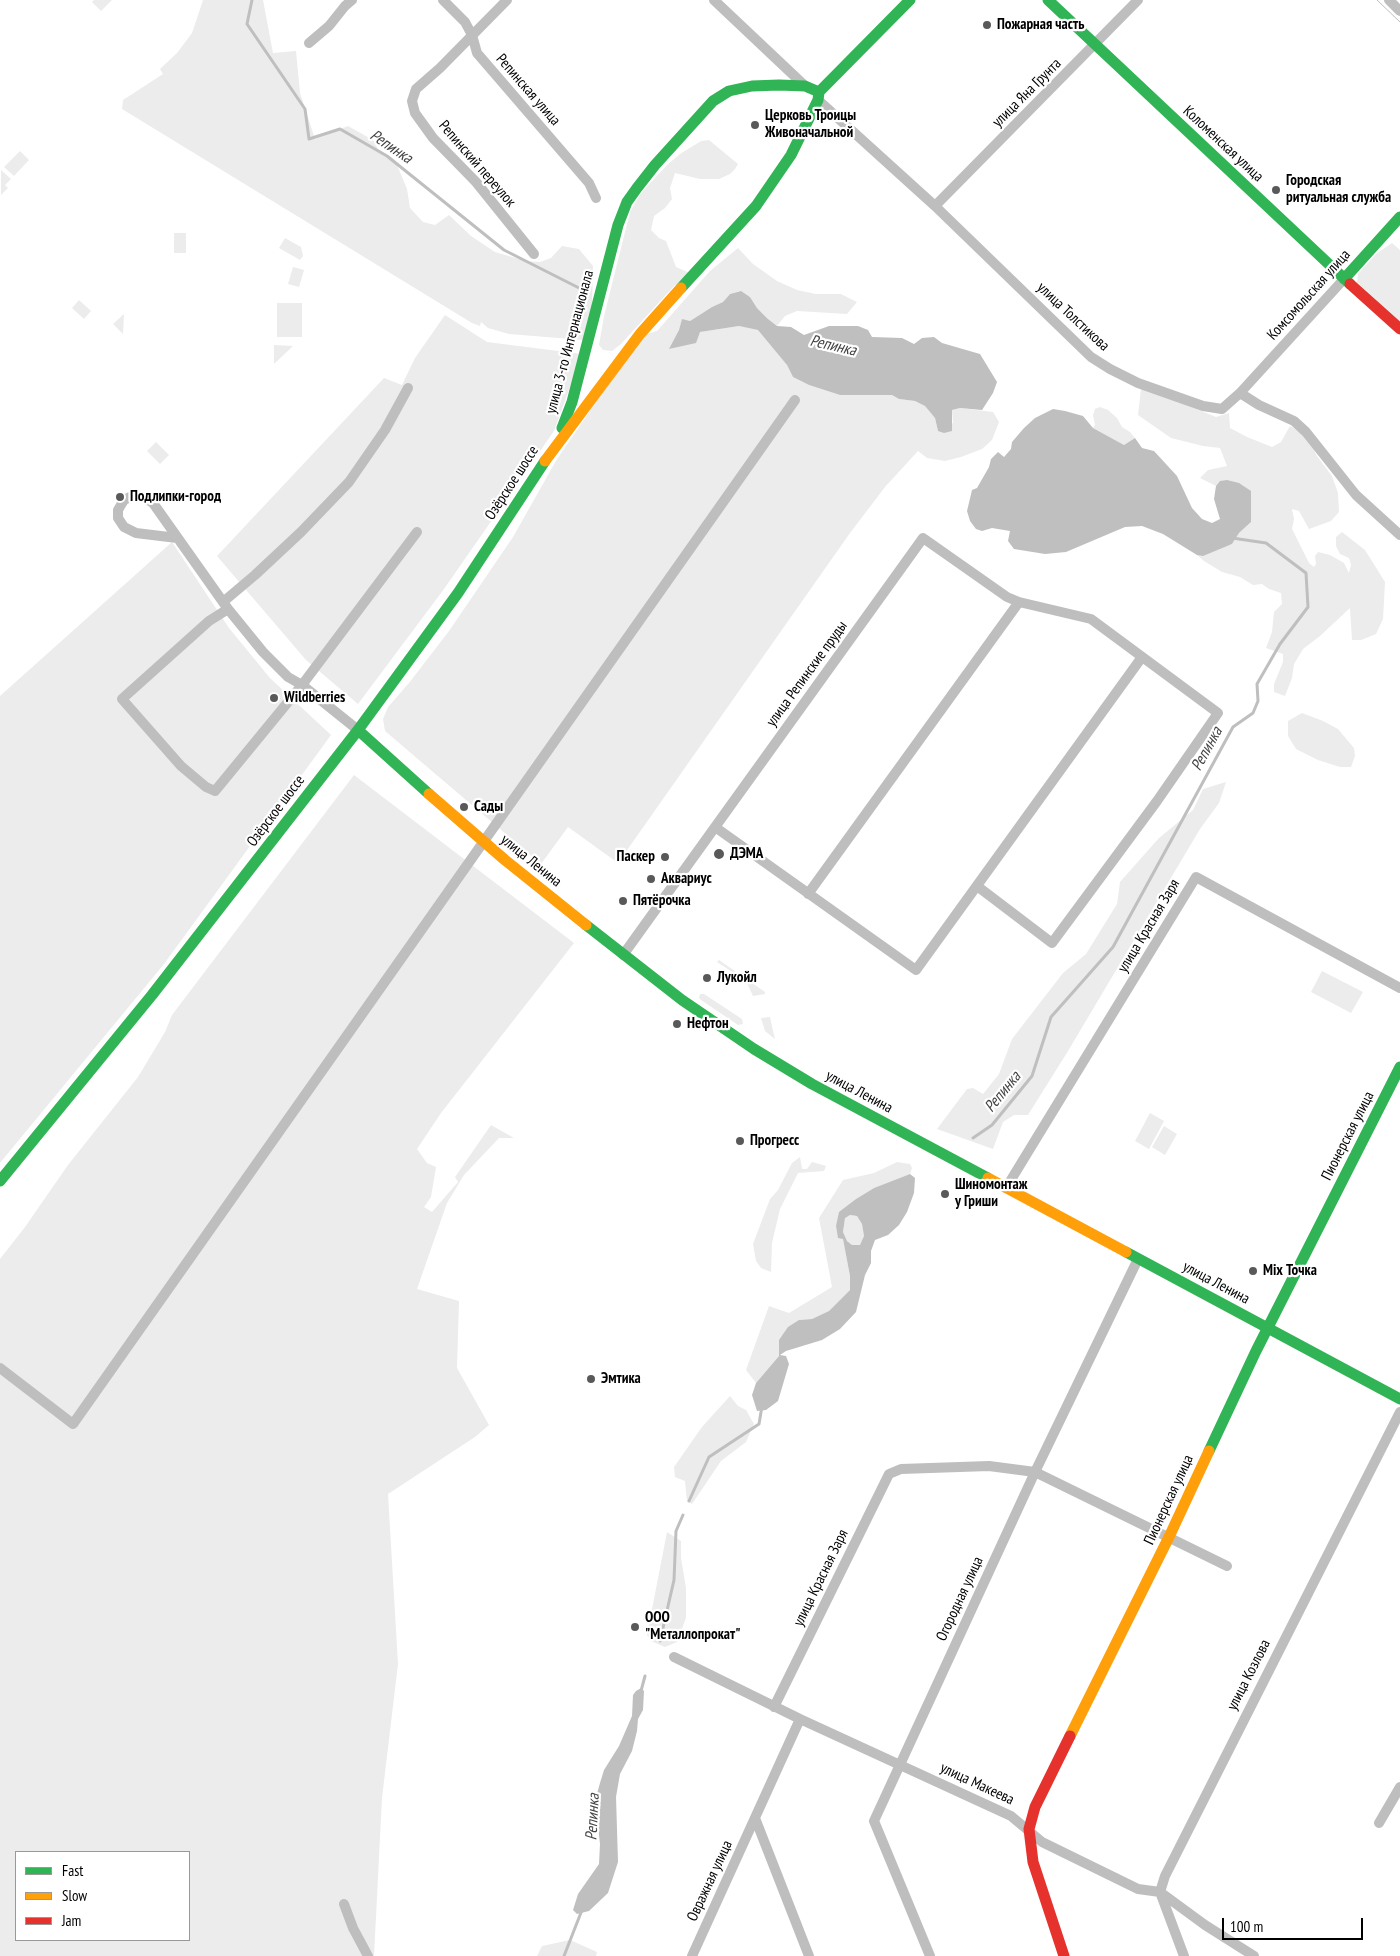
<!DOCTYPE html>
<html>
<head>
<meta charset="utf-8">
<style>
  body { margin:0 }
  #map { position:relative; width:1400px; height:1956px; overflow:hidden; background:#fff; font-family:"PT Sans Narrow",sans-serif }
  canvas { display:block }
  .legend { position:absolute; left:15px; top:1851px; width:175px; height:90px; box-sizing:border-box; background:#fff; border:1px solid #999; margin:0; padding:6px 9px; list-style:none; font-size:15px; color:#000 }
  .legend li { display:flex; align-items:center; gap:10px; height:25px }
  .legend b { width:25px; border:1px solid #999 }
  .scale { position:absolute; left:1222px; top:1918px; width:141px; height:22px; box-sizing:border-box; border:2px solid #000; border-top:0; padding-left:6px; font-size:15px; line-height:18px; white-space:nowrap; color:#000; -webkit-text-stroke:4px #fff; paint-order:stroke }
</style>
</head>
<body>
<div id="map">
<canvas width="1400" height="1956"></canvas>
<ul class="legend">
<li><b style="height:6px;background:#30b455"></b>Fast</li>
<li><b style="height:6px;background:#ff9f0a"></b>Slow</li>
<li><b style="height:6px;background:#e5322d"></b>Jam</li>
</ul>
<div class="scale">100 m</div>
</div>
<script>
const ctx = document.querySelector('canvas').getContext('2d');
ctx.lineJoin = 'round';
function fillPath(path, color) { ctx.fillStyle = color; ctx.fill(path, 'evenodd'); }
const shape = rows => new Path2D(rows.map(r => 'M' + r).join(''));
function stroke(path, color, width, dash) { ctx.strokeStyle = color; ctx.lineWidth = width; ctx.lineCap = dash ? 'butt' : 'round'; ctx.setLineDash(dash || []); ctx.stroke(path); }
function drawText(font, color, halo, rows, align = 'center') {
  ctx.font = font + ' "PT Sans Narrow",sans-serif'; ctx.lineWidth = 4.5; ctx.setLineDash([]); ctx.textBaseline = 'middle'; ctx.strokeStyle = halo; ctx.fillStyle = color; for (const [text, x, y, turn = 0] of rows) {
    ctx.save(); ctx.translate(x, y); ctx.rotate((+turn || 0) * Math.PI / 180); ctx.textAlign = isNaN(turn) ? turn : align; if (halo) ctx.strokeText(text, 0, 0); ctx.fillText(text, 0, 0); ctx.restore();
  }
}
const green = shape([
  [94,0,112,0,101,11,92,2],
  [203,0,263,0,273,53,296,51,300,93,315,139,348,126,373,140,378,149,395,160,407,189,410,208,423,222,435,225,449,215,471,236,495,252,526,261,540,262,551,258,562,246,579,249,593,266,592,305,583,340,509,334,488,328,481,322,480,326,472,323,122,109,123,100,163,74,160,69,177,53,192,33],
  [709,140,738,164,735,169,730,174,719,179,700,179,675,173,670,188,672,199,665,208,654,216,651,230,659,238,666,241,676,267,690,273,674,286,621,344,612,351,603,350,599,345,604,316,630,212,641,193,667,165,680,154,701,141],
  [20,151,29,160,14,176,4,167],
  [1,170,11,179,5,185,8,188,1,195],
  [174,233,186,233,186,253,174,253],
  [285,238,301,247,303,256,300,260,279,248],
  [1392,243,1400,250,1400,323,1357,282,1358,274,1376,254],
  [738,248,753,264,777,281,797,290,816,294,841,294,857,302,847,314,797,311,785,316,777,326,768,319,757,308,750,297,740,291,730,294,723,302,712,307,690,321,682,320,679,330,670,349,679,346,700,332,739,326,759,330,787,365,793,377,809,385,840,395,892,395,899,399,915,401,925,406,935,418,938,431,953,423,952,410,960,408,993,412,999,422,992,440,982,449,961,457,945,461,927,458,918,451,885,487,850,533,618,863,568,827,541,864,385,731,383,719,388,707,409,683,449,631,513,537,557,459,601,395,647,334,657,331,710,271],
  [293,267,304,270,299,287,288,284],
  [79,300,91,311,84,319,72,308],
  [277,303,302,303,302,337,277,337],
  [124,314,123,334,113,324],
  [445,315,487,342,582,354,554,431,444,589,358,704,306,660,217,556,384,378,402,385,415,358],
  [274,345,293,346,274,364],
  [1141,389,1157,393,1216,417,1229,413,1230,428,1247,437,1272,447,1281,442,1290,426,1307,436,1317,456,1332,476,1338,493,1339,512,1331,521,1309,529,1299,511,1292,509,1294,519,1292,529,1309,563,1314,567,1316,564,1315,556,1318,552,1330,555,1344,563,1349,573,1351,565,1349,558,1340,554,1336,546,1336,537,1342,532,1365,550,1385,582,1383,619,1376,634,1361,640,1352,640,1350,608,1320,636,1303,649,1294,664,1292,678,1285,696,1274,692,1274,684,1283,662,1283,654,1266,648,1272,632,1274,612,1282,604,1281,593,1269,589,1262,584,1253,585,1240,577,1222,572,1204,561,1197,555,1203,555,1232,544,1239,533,1251,522,1246,489,1242,485,1220,481,1216,486,1200,478,1208,470,1227,466,1220,448,1203,446,1171,438,1138,415],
  [1100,407,1108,410,1117,418,1122,427,1130,432,1135,438,1124,445,1093,428,1095,425,1093,415,1095,409],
  [156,442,169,455,160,464,147,451],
  [172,542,229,628,270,678,331,735,164,964,0,1163,0,696],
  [1302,713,1323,721,1338,729,1354,748,1355,756,1351,767,1340,767,1318,760,1296,749,1288,736,1288,721],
  [354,775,574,943,441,1113,417,1149,427,1163,436,1167,431,1197,424,1207,432,1212,458,1182,455,1177,491,1125,514,1138,499,1138,464,1175,447,1203,417,1289,459,1301,457,1368,489,1425,475,1437,388,1494,398,1664,382,1798,374,1956,0,1956,0,1259,25,1227,68,1165,138,1077,165,1032,172,1015],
  [16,1852,189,1852,189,1940,16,1940],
  [1226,782,1219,803,1200,829,1068,1051,1028,1115,1014,1115,1003,1122,993,1149,937,1129,967,1089,973,1088,983,1094,999,1074,1012,1039,1063,973,1086,954,1117,904,1120,882,1159,838,1193,810,1203,789],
  [719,960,765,992,765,994,753,996,746,981,717,962],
  [1322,971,1363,992,1351,1013,1311,992],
  [700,994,704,994,742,1019,743,1024,738,1025,701,1000,699,998],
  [770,1017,773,1031,775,1039,765,1031,761,1018],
  [1150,1113,1164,1121,1149,1149,1135,1141],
  [1164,1126,1177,1134,1165,1155,1152,1147],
  [800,1157,802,1169,807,1169,812,1162,826,1166,824,1171,798,1173,780,1209,772,1243,771,1272,761,1268,756,1261,753,1244,770,1199,778,1190,792,1163],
  [897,1162,910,1164,912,1168,910,1174,874,1188,856,1199,836,1226,838,1237,843,1238,850,1276,850,1290,829,1311,812,1319,799,1320,779,1340,779,1356,756,1383,746,1370,769,1306,789,1313,832,1287,819,1218,843,1180,874,1173],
  [850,1215,857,1216,862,1224,864,1236,861,1245,852,1245,847,1241,843,1232,845,1217],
  [730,1396,738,1406,746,1410,754,1424,746,1442,721,1461,692,1504,687,1501,685,1481,675,1477,674,1467,702,1427],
  [667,1532,681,1541,681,1558,686,1588,686,1618,677,1642,665,1647,651,1641,647,1635],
  [570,1940,597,1952,596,1956,537,1956,542,1946]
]);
const water = shape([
  [741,291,750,297,757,308,768,319,777,326,791,327,804,335,829,326,858,326,868,330,872,337,902,338,914,344,922,338,934,337,942,343,980,354,997,382,993,393,982,410,960,408,952,410,952,431,944,433,938,431,935,418,925,406,915,401,899,399,892,395,840,395,809,385,793,377,787,365,758,330,739,326,700,332,696,343,669,349,679,330,682,319,690,321,712,307,723,302,730,294],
  [1053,409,1065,411,1083,416,1093,428,1124,445,1135,438,1142,448,1154,451,1177,476,1192,508,1202,519,1212,523,1220,519,1214,499,1216,486,1220,481,1227,480,1239,483,1251,491,1251,522,1239,533,1232,544,1203,556,1197,555,1163,534,1142,526,1125,527,1066,552,1045,554,1014,549,1008,541,1010,531,992,528,982,531,976,529,970,521,967,511,972,490,977,488,989,467,991,459,998,452,1004,457,1011,449,1012,442,1024,428,1035,418],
  [910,1174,915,1178,914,1193,907,1212,899,1225,888,1235,875,1240,871,1251,871,1263,865,1275,856,1312,840,1329,822,1340,786,1351,780,1355,786,1356,789,1364,778,1401,766,1410,757,1411,752,1395,756,1383,779,1356,779,1340,788,1327,799,1320,812,1319,829,1311,850,1290,850,1276,843,1239,838,1238,836,1226,839,1212,856,1199,874,1188],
  [850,1215,857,1216,862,1224,864,1236,860,1245,852,1245,847,1241,843,1232,845,1218],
  [641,1688,644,1691,643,1710,638,1719,637,1731,632,1751,620,1774,616,1797,618,1862,608,1893,589,1911,577,1914,573,1910,578,1894,599,1864,600,1844,595,1801,600,1783,604,1770,619,1746,632,1716,633,1695,636,1691]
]);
const stream = shape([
  [252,0,247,24,305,109,309,139,340,129,387,156,504,250,585,291],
  [973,1138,992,1125,1032,1076,1051,1017,1113,947,1233,727,1253,713,1258,701,1257,684,1280,644,1308,607,1306,573,1266,543,1232,538],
  [689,1501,709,1457,759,1424,762,1406],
  [660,1641,674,1580,676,1531,683,1515],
  [641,1691,645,1676],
  [564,1956,582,1910]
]);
const street = shape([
  [443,0,465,22,472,35,477,53,589,183,596,198],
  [507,0,440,68,416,89,412,101,415,113,433,138,476,182,534,254],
  [714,0,805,86],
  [1389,0,1400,11],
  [309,43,329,26,345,6,352,0],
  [818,100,935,206,1091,357,1110,369,1138,383,1203,406,1222,409,1240,393,1344,279],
  [935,206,1138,0],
  [1240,393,1259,405,1294,421,1306,432,1356,495,1400,535],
  [177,538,136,533,124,527,118,518,118,510,124,500,132,496,143,497,153,503,228,609,263,652,288,677,302,685,358,730],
  [223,602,255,575,301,532,349,482,385,430,408,388],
  [228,609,209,621,122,699,181,766,206,787,215,791,302,685,417,532],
  [715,827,916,970,1142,657],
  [808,894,1019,602],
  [623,955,923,538,1007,597,1019,602,1091,619,1218,713,1157,801,1052,943,977,886],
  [1006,1188,1196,877,1400,988],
  [0,1368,73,1424,795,400],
  [674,1657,800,1719,1011,1816,1042,1842,1138,1889,1160,1892,1205,1925,1254,1956],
  [774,1707,889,1474,901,1469,989,1466,1035,1472,1227,1566],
  [755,1818,809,1956],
  [1379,1823,1400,1787],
  [344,1904,353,1928,368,1956],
  [692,1956,800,1719],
  [930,1956,874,1821,1035,1472,1138,1259],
  [1184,1956,1160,1892,1165,1876,1400,1412]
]);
const fast = shape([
  [1048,0,1350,284],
  [1344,279,1400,217],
  [681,288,756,206,791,155,818,100,819,92,910,0],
  [562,428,572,402,618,225,627,202,637,188,655,165,713,101,729,91,752,86,779,85,805,86,819,92],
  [358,730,458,593,545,461],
  [586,925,682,1000,754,1049,812,1084,988,1178],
  [0,1181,152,995,358,730,429,794],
  [1126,1252,1400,1399],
  [1209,1451,1256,1351,1400,1067]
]);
const slow = shape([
  [545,461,640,334,681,288],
  [429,794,505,860,586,925],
  [988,1178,1126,1252],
  [1070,1736,1169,1537,1209,1451]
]);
const jam = shape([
  [1350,284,1400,329],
  [1064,1956,1033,1862,1029,1829,1035,1807,1070,1736]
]);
const tram = shape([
  [1377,0,1400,22]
]);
const markers = [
  [987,25,5,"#595959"],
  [755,125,5,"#595959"],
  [1276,190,5,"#595959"],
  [120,497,5,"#595959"],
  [274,698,5,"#595959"],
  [464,807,5,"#595959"],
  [719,854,6,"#595959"],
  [665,857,5,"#595959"],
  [651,879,5,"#595959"],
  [623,901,5,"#595959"],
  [707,978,5,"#595959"],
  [677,1024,5,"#595959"],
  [740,1141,5,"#595959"],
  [945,1194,5,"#595959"],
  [1253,1271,5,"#595959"],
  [591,1379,5,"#595959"],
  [635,1627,5,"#595959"]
];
const poiNames = [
  ["Пожарная часть",997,25],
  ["Церковь Троицы",765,116],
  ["Живоначальной",765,133],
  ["Городская",1286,181],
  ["ритуальная служба",1286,198],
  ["Подлипки-город",130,497],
  ["Wildberries",284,698],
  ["Сады",474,807],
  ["ДЭМА",730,854],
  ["Паскер",655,857,"right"],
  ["Аквариус",661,879],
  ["Пятёрочка",633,901],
  ["Лукойл",717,978],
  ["Нефтон",687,1024],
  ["Прогресс",750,1141],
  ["Шиномонтаж",955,1185],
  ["у Гриши",955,1202],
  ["Mix Точка",1263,1271],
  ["Эмтика",601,1379],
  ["ООО",645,1618],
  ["\"Металлопрокат\"",645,1635]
];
const streetNames = [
  ["Репинская улица",528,90,49],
  ["улица Яна Грунта",1027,93,-45],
  ["Коломенская улица",1223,144,43],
  ["Репинский переулок",477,164,49],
  ["Комсомольская улица",1309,295,-48],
  ["улица Толстикова",1073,317,43],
  ["улица 3-го Интернационала",570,342,-75],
  ["Озёрское шоссе",512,483,-57],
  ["улица Репинские пруды",807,674,-54],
  ["Озёрское шоссе",276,811,-53],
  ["улица Ленина",531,861,39],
  ["улица Красная Заря",1149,926,-59],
  ["улица Ленина",859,1092,28],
  ["Пионерская улица",1348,1136,-63],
  ["улица Ленина",1216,1283,28],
  ["Пионерская улица",1169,1500,-65],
  ["улица Красная Заря",821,1578,-64],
  ["Огородная улица",960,1599,-65],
  ["улица Козлова",1249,1675,-63],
  ["улица Макеева",977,1784,25],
  ["Овражная улица",710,1881,-65]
];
const waterNames = [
  ["Репинка",391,147,34],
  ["Репинка",833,346,13],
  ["Репинка",1207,749,-61],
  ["Репинка",1003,1092,-51],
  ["Репинка",593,1817,-87]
];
fillPath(green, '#ececec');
fillPath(water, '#bfbfbf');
stroke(stream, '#bfbfbf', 3);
stroke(street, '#bebebe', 10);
stroke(fast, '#30b455', 11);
stroke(slow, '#ff9f0a', 11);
stroke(jam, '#e5322d', 11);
stroke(tram, '#bebebe', 1);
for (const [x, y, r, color] of markers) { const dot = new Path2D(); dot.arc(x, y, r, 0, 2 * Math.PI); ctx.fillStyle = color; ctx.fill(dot); stroke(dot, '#fff', 2); }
drawText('bold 15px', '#000', '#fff', poiNames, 'left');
drawText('15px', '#000', '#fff', streetNames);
drawText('italic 16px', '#444', '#fff', waterNames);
</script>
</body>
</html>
